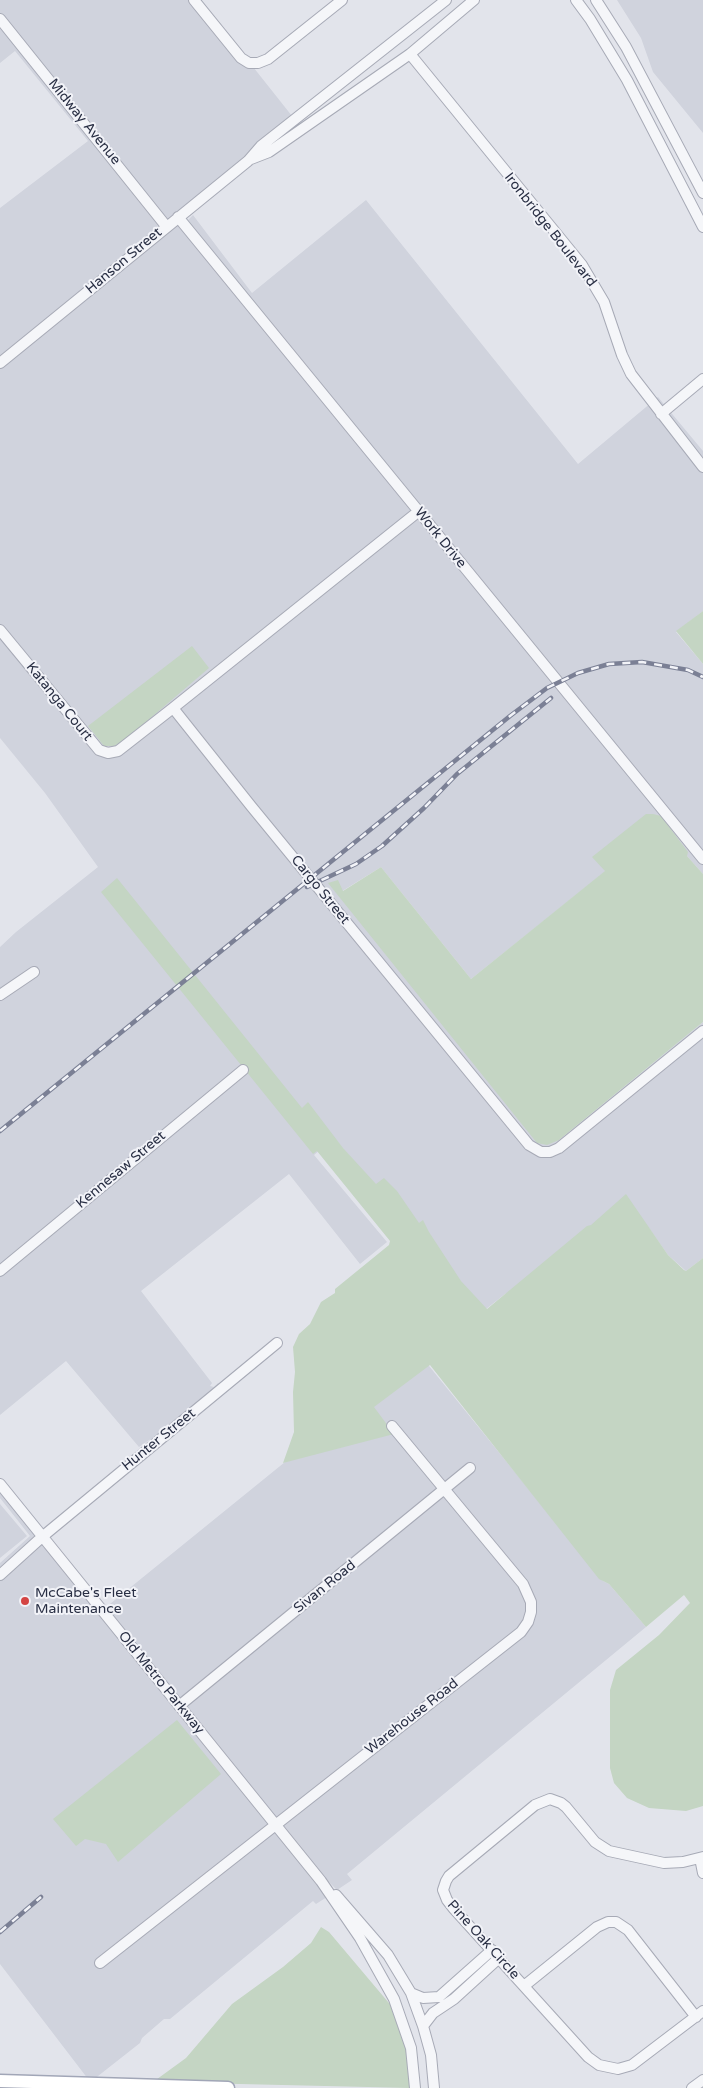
<!DOCTYPE html>
<html>
<head>
<meta charset="utf-8">
<style>
  body { margin:0 }
  canvas { display:block; background:#e2e4eb }
</style>
</head>
<body>
<canvas width="703" height="2088"></canvas>
<script>
const ctx = document.querySelector('canvas').getContext('2d');
ctx.lineJoin = 'round';
function fillPath(path, color) { ctx.fillStyle = color; ctx.fill(path, 'evenodd'); }
const shape = rows => new Path2D(rows.map(r => 'M' + r).join(''));
function stroke(path, color, width, dash) { ctx.strokeStyle = color; ctx.lineWidth = width; ctx.lineCap = dash ? 'butt' : 'round'; ctx.setLineDash(dash || []); ctx.stroke(path); }
function drawText(font, color, halo, rows, align = 'center') {
  ctx.font = font + ' "Varela Round",sans-serif'; ctx.lineWidth = 4; ctx.setLineDash([]); ctx.textBaseline = 'middle'; ctx.strokeStyle = halo; ctx.fillStyle = color; for (const [text, x, y, turn = 0] of rows) {
    ctx.save(); ctx.translate(x, y); ctx.rotate((+turn || 0) * Math.PI / 180); ctx.textAlign = isNaN(turn) ? turn : align; if (halo) ctx.strokeText(text, 0, 0); ctx.fillText(text, 0, 0); ctx.restore();
  }
}
const built = shape([
  [0,0,200,0,292,116,258,142,243,159,0,357,0,208,88,141,15,51,0,63],
  [617,0,703,0,703,133,653,72,641,38],
  [366,200,578,464,658,397,703,451,703,611,676,632,703,664,703,874,687,856,606,871,471,979,381,867,339,893,559,1140,703,1022,703,1258,686,1271,668,1255,649,1228,505,1294,481,1313,334,1138,314,1155,387,1242,360,1264,289,1174,141,1291,212,1383,210,1386,214,1387,218,1383,223,1389,139,1447,66,1361,0,1415,0,947,16,932,98,867,45,793,0,738,0,369,184,217,187,221,193,215,252,293],
  [425,1361,603,1581,609,1584,646,1627,347,1874,352,1880,337,1890,326,1879,327,1897,316,1904,313,1901,170,2019,164,2019,142,2038,140,2043,93,2080,88,2079,0,1964,0,1563,30,1536,0,1498,0,1491,105,1608,285,1462],
  [0,1504,27,1536,0,1558]
]);
const green = shape([
  [703,611,703,664,676,631],
  [192,646,209,668,126,739,114,746,104,746,88,726],
  [646,814,653,814,661,816,688,852,687,856,703,874,703,1022,559,1140,547,1145,537,1143,328,883,338,880,343,891,381,867,471,979,605,871,592,857],
  [117,878,302,1108,308,1102,343,1148,376,1184,384,1178,397,1191,419,1223,423,1220,429,1232,461,1281,487,1309,587,1226,591,1225,626,1194,668,1255,684,1270,686,1271,703,1258,703,1806,686,1811,649,1808,627,1798,614,1783,610,1768,610,1690,616,1670,659,1635,690,1603,684,1595,646,1627,609,1584,599,1579,430,1365,374,1407,394,1434,283,1463,294,1432,293,1392,295,1372,293,1347,299,1334,310,1324,321,1302,335,1293,335,1289,389,1245,390,1241,317,1151,313,1154,101,892],
  [177,1720,221,1774,118,1862,106,1844,85,1839,76,1846,53,1819],
  [321,1927,329,1932,394,2009,407,2049,411,2088,153,2082,186,2058,232,2004,283,1967,311,1943]
]);
const minor = shape([
  [194,0,241,58,249,63,258,63,268,59,342,0],
  [576,0,590,19,627,80,703,227],
  [596,0,626,47,703,193],
  [0,19,166,226],
  [410,54,582,265,604,302,622,355,631,374,703,467],
  [251,159,269,152,410,54,474,0],
  [178,217,703,859],
  [0,363,248,161,261,146,446,0],
  [661,414,703,379],
  [419,511,173,708,251,806,529,1145,541,1152,550,1152,559,1148,703,1031],
  [0,630,99,750,108,753,118,751,173,708],
  [0,995,34,972],
  [0,1271,243,1070],
  [0,1484,321,1881,360,1938,394,1999,411,2048,415,2088],
  [0,1575,42,1537,277,1343],
  [179,1706,470,1468],
  [703,1857,683,1862,664,1863,609,1851,595,1842,566,1807,561,1803,550,1799,535,1805,449,1876,446,1881,443,1890,447,1900,454,1909,588,2057,599,2065,618,2069,632,2065,703,2011],
  [700,1858,703,1873],
  [336,1895,388,1955,411,1993,423,2026,431,2055,434,2088],
  [100,1963,521,1632,528,1622,531,1612,531,1602,523,1584,392,1426],
  [524,1986,597,1927,608,1922,616,1922,628,1930,696,2017],
  [411,1993,423,1998,439,1997,492,1950],
  [423,2026,433,2013,454,1999,499,1958],
  [692,2088,703,2080]
]);
const major = shape([
  [0,2081,228,2088]
]);
const rail = shape([
  [307,887,356,864,382,846,424,808,457,774,551,698],
  [0,1131,510,716,547,688,578,673,609,664,642,662,688,670,703,677],
  [0,1932,41,1897]
]);
const markers = [
  [25,1601,5,"#d44443"]
];
const streetNames = [
  ["Midway Avenue",84,122,51],
  ["Ironbridge Boulevard",550,230,52],
  ["Hanson Street",124,261,-40],
  ["Work Drive",440,538,51],
  ["Katanga Court",59,702,51],
  ["Cargo Street",320,890,51],
  ["Kennesaw Street",121,1170,-40],
  ["Hunter Street",159,1440,-39],
  ["Sivan Road",325,1587,-39],
  ["Old Metro Parkway",161,1683,51],
  ["Warehouse Road",412,1717,-38],
  ["Pine Oak Circle",483,1940,48]
];
const poiNames = [
  ["McCabe's Fleet",35,1593],
  ["Maintenance",35,1609]
];
fillPath(built, '#d0d3dd');
fillPath(green, '#c4d5c3');
stroke(minor, '#a7aab6', 12);
stroke(major, '#a1a6b7', 15);
stroke(minor, '#f5f6f9', 10);
stroke(major, '#fff', 12);
stroke(rail, '#7b8095', 4.5);
stroke(rail, '#f2f3f8', 2.5, [8]);
for (const [x, y, r, color] of markers) { const dot = new Path2D(); dot.arc(x, y, r, 0, 2 * Math.PI); ctx.fillStyle = color; ctx.fill(dot); stroke(dot, '#f2f3f8', 2); }
drawText('14px', '#292f44', '#f2f3f8', streetNames);
drawText('14px', '#292f44', '#f2f3f8', poiNames, 'left');
</script>
</body>
</html>
